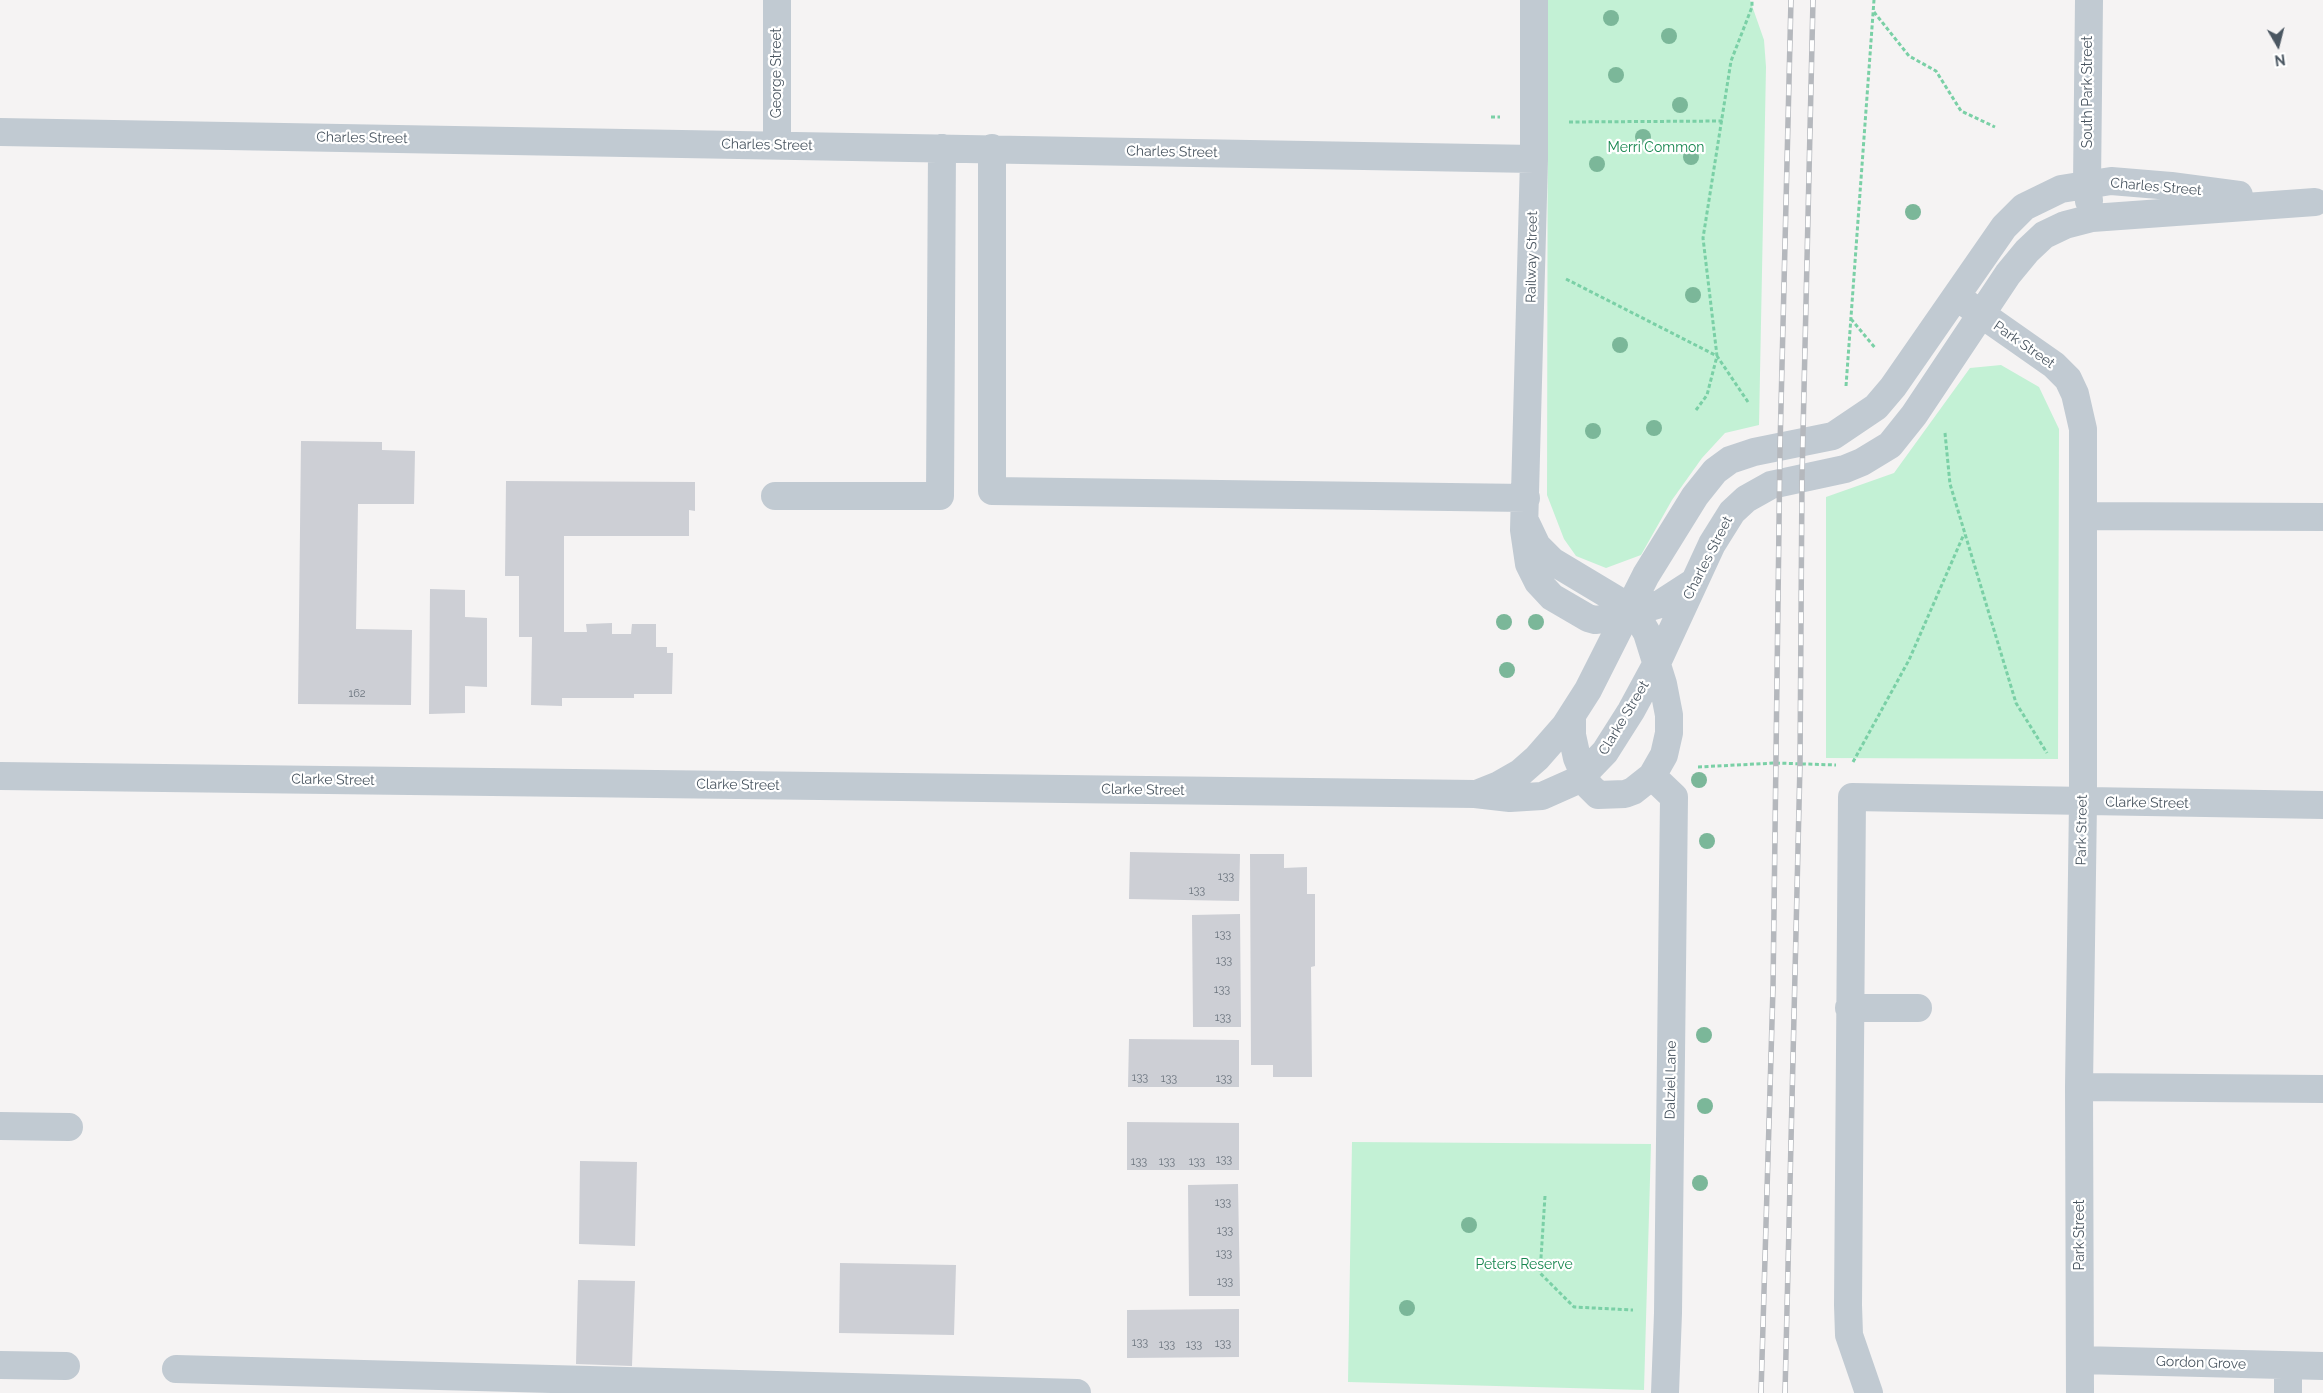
<!DOCTYPE html>
<html>
<head>
<meta charset="utf-8">
<style>
  body { margin:0 }
  #map { position:relative; width:2323px; height:1393px; overflow:hidden; background:#f5f3f3; font-family:Raleway,sans-serif }
  canvas { display:block }
  .north { position:absolute; left:2253px; top:20px; width:50px; height:50px; -webkit-text-stroke:4px #fff; paint-order:stroke; rotate:172deg; font-size:14px; font-weight:700; line-height:20px; text-align:center; color:#4a5661 }
  .north::after { content:''; display:block; margin:auto; width:18px; height:22px; background:#4a5661; clip-path:polygon(50% 0,100% 100%,50% 72%,0 100%) }
</style>
</head>
<body>
<div id="map">
<canvas width="2323" height="1393"></canvas>
<div class="north">N</div>
</div>
<script>
const ctx = document.querySelector('canvas').getContext('2d');
ctx.lineJoin = 'round';
function fillPath(path, color) { ctx.fillStyle = color; ctx.fill(path, 'evenodd'); }
const shape = rows => new Path2D(rows.map(r => 'M' + r).join(''));
function stroke(path, color, width, dash) { ctx.strokeStyle = color; ctx.lineWidth = width; ctx.lineCap = dash ? 'butt' : 'round'; ctx.setLineDash(dash || []); ctx.stroke(path); }
function drawText(font, color, halo, rows, align = 'center') {
  ctx.font = font + ' Raleway,sans-serif'; ctx.lineWidth = 4.5; ctx.setLineDash([]); ctx.textBaseline = 'middle'; ctx.strokeStyle = halo; ctx.fillStyle = color; for (const [text, x, y, turn = 0] of rows) {
    ctx.save(); ctx.translate(x, y); ctx.rotate((+turn || 0) * Math.PI / 180); ctx.textAlign = isNaN(turn) ? turn : align; if (halo) ctx.strokeText(text, 0, 0); ctx.fillText(text, 0, 0); ctx.restore();
  }
}
const green = shape([
  [1548,0,1750,0,1764,40,1766,67,1759,425,1725,433,1702,458,1672,500,1641,555,1606,568,1576,556,1564,539,1547,495],
  [2001,365,2039,387,2059,429,2058,759,1826,758,1826,497,1894,473,1970,368],
  [1352,1142,1651,1144,1644,1390,1348,1382]
]);
const building = shape([
  [301,441,382,442,382,450,415,451,414,504,358,504,356,629,412,630,411,705,298,704],
  [506,481,695,482,695,511,689,510,689,536,564,536,564,632,587,632,586,624,612,623,612,634,631,634,632,624,656,624,656,647,667,647,667,653,673,653,672,694,634,694,634,698,562,698,562,706,531,705,532,637,519,637,519,576,505,576],
  [430,589,465,590,465,617,487,618,487,687,465,686,465,713,429,714],
  [1130,852,1240,854,1239,901,1129,899],
  [1250,854,1284,854,1284,868,1307,867,1307,894,1315,894,1315,966,1311,967,1312,1077,1273,1077,1273,1065,1251,1065],
  [1240,914,1241,1027,1193,1027,1192,915],
  [1129,1039,1239,1040,1239,1087,1128,1087],
  [1127,1122,1239,1123,1239,1170,1127,1170],
  [580,1161,637,1162,635,1246,579,1244],
  [1238,1184,1240,1296,1189,1296,1188,1185],
  [840,1263,956,1265,954,1335,839,1333],
  [578,1280,635,1281,632,1366,576,1364],
  [1239,1309,1239,1357,1127,1358,1127,1310]
]);
const path = shape([
  [1874,12,1909,56,1936,71,1961,111,1995,127],
  [1491,117,1500,117],
  [1569,122,1723,121],
  [1566,279,1717,356,1748,402],
  [1851,319,1876,349],
  [1846,386,1874,0],
  [1696,410,1707,395,1717,356,1703,238,1731,61,1752,7,1752,0],
  [1945,433,1950,484,2016,703,2047,753],
  [1853,762,1909,660,1964,534],
  [1698,767,1775,763,1836,765],
  [1545,1196,1540,1273,1574,1307,1633,1310]
]);
const minor = shape([
  [1534,0,1534,159,1524,530,1529,564,1538,582,1552,597,1588,618,1595,620,1610,618,1629,609,1643,609,1660,604,1694,582],
  [2089,0,2087,184,2089,201],
  [0,132,1534,159],
  [777,145,777,0],
  [992,148,992,491,1526,498],
  [1957,297,2054,365,2068,379,2075,394,2083,429,2083,802,2079,1087,2080,1393],
  [775,496,940,496,942,148],
  [2084,516,2323,517],
  [1527,525,1537,546,1552,561,1617,600,1640,621,1647,633,1663,684,1669,715,1669,733,1664,755,1652,776,1633,791,1625,794,1598,795,1589,786,1577,758,1572,735,1572,716],
  [0,776,1475,794,1510,798,1542,796,1578,780,1605,752,1631,711,1657,663,1712,544,1732,512,1746,499,1771,485,1845,469,1862,462,1890,445,1914,415,2008,274,2027,251,2044,235,2065,225,2092,218,2315,202],
  [1652,776,1674,797,1668,1313,1665,1393],
  [1479,793,1499,785,1520,773,1537,758,1565,726,1588,690,1646,575,1695,496,1715,471,1730,460,1754,452,1833,436,1876,407,1893,387,2004,227,2024,207,2061,189,2111,181,2171,186,2239,195],
  [1849,1008,1918,1008],
  [2079,1087,2323,1089],
  [0,1126,69,1127],
  [2080,1360,2323,1366],
  [0,1365,66,1366],
  [2288,1366,2288,1393],
  [176,1369,1077,1393],
  [1869,1393,1849,1335,1848,1305,1852,797,2323,805]
]);
const rail = shape([
  [1761,1393,1773,988,1780,447,1791,0],
  [1785,1393,1800,764,1802,477,1813,0]
]);
const trees = [
  [1611,18],
  [1669,36],
  [1616,75],
  [1680,105],
  [1643,137],
  [1691,157],
  [1597,164],
  [1913,212],
  [1693,295],
  [1620,345],
  [1654,428],
  [1593,431],
  [1504,622],
  [1536,622],
  [1507,670],
  [1699,780],
  [1707,841],
  [1704,1035],
  [1705,1106],
  [1700,1183],
  [1469,1225],
  [1407,1308]
];
const numberNames = [
  ["162",357,694],
  ["133",1226,877],
  ["133",1197,891],
  ["133",1223,935],
  ["133",1224,961],
  ["133",1222,990],
  ["133",1223,1018],
  ["133",1140,1078],
  ["133",1169,1079],
  ["133",1224,1079],
  ["133",1224,1160],
  ["133",1139,1162],
  ["133",1167,1162],
  ["133",1197,1162],
  ["133",1223,1203],
  ["133",1225,1231],
  ["133",1224,1254],
  ["133",1225,1282],
  ["133",1140,1343],
  ["133",1223,1344],
  ["133",1167,1345],
  ["133",1194,1345]
];
const streetNames = [
  ["George Street",777,73,-90],
  ["South Park Street",2088,92,-90],
  ["Charles Street",362,138,1],
  ["Charles Street",767,145,1],
  ["Charles Street",1172,152,1],
  ["Charles Street",2156,187,5],
  ["Railway Street",1532,257,-89],
  ["Park Street",2024,345,35],
  ["Charles Street",1708,558,-63],
  ["Clarke Street",1624,718,-59],
  ["Clarke Street",333,780,1],
  ["Clarke Street",738,785,1],
  ["Clarke Street",1143,790,1],
  ["Clarke Street",2147,803,1],
  ["Park Street",2082,830,-89],
  ["Dalziel Lane",1671,1080,-89],
  ["Park Street",2080,1235,-90],
  ["Gordon Grove",2201,1363,2]
];
const parkNames = [
  ["Merri Common",1656,148],
  ["Peters Reserve",1524,1265]
];
fillPath(green, '#c3f1d5');
fillPath(building, '#cdcfd5');
stroke(path, '#7ad0a6', 3, [4, 2.5]);
stroke(minor, '#c1cad2', 28);
stroke(rail, '#b5b8bd', 5.5);
stroke(rail, '#fff', 4, [11]);
ctx.fillStyle = '#7bb799';
for (const [x, y] of trees) { ctx.beginPath(); ctx.arc(x, y, 8, 0, 2 * Math.PI); ctx.fill(); }
drawText('11px', '#6b747e', null, numberNames);
drawText('14px', '#4a5661', '#fff', streetNames);
drawText('14px', '#17864f', '#fff', parkNames);
</script>
</body>
</html>
